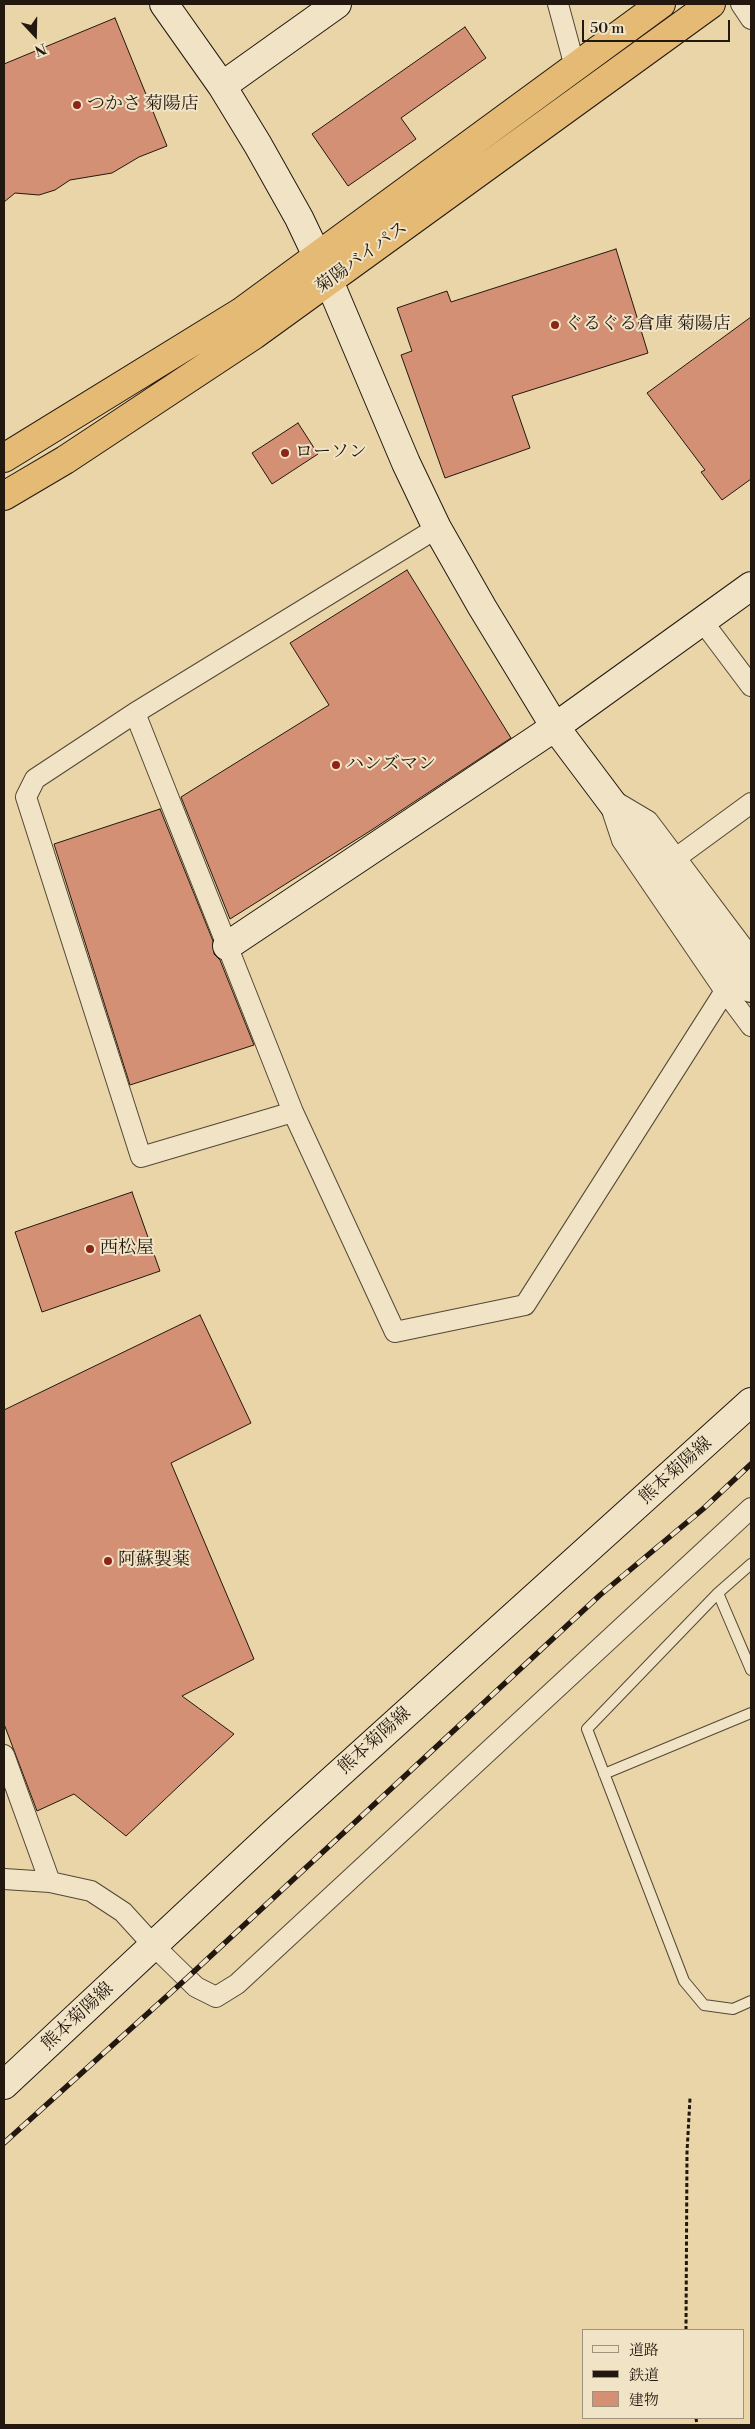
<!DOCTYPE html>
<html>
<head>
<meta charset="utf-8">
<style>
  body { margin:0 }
  #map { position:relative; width:755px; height:2429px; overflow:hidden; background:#e9d5a7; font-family:"Libre Bodoni","Noto Serif JP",serif }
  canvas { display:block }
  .frame { position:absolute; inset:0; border:5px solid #231810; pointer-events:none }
  .legend { position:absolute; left:582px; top:2329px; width:162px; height:90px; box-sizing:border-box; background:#f1e4c6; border:1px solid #9f927d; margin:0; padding:6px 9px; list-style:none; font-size:15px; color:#231810 }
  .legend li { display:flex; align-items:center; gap:10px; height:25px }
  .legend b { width:25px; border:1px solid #9f927d }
  .north { position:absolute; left:10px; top:10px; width:50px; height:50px; -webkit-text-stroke:4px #f1e4c6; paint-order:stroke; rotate:159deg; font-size:14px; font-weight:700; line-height:20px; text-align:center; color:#231810 }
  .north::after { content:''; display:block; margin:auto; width:18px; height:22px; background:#231810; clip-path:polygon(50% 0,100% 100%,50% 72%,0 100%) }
  .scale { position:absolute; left:582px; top:20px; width:148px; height:22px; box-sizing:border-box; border:2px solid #231810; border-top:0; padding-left:6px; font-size:15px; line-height:18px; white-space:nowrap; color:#231810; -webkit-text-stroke:4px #f1e4c6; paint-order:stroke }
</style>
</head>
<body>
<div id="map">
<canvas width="755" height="2429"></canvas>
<div class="frame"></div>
<ul class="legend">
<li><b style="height:6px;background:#f1e4c6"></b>道路</li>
<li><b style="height:6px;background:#231810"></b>鉄道</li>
<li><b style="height:14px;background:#d49074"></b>建物</li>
</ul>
<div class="north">N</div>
<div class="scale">50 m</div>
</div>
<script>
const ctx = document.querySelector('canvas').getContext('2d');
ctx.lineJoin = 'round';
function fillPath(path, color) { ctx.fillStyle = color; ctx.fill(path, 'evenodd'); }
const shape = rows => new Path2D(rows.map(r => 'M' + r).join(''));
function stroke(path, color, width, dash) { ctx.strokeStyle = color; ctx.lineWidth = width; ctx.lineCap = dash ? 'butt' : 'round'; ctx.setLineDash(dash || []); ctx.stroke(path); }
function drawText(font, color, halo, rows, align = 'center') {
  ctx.font = font + ' "Libre Bodoni","Noto Serif JP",serif'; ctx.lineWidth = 4; ctx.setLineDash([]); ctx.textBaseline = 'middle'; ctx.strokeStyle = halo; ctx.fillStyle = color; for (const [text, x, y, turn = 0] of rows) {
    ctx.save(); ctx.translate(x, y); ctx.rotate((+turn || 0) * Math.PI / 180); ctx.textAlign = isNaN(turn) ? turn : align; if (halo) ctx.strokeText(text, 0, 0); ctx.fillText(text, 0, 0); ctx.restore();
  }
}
const building = shape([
  [115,18,167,146,139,157,112,173,70,180,55,190,39,195,15,193,4,202,4,64,115,18],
  [465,27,486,58,401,118,416,139,348,186,312,134,465,27],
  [616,249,648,353,512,396,530,448,445,478,401,355,412,351,397,308,447,291,451,302,616,249],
  [751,317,751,479,722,500,701,472,705,470,647,393,751,317],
  [298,423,318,454,272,484,252,453,298,423],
  [407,570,511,738,370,831,230,919,181,797,329,705,290,643,407,570],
  [160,809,213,941,214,954,220,960,254,1045,130,1085,54,844,160,809],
  [132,1192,160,1271,42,1312,15,1232,132,1192],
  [200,1315,251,1423,171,1463,254,1659,182,1696,234,1734,126,1836,74,1794,37,1811,4,1724,4,1410,200,1315]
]);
const path = shape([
  [686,2330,687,2152,690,2098],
  [696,2418,697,2425]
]);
const lane = shape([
  [751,1564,718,1593,587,1729,684,1981,704,2005,733,2009,751,2001],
  [718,1593,751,1670],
  [604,1774,751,1713]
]);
const street = shape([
  [558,4,575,67],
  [741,4,751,19],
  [703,622,751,686],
  [135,713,293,1112,395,1332,525,1305,725,991],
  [616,802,648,821,751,958],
  [613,813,622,840,725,991,751,1026],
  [676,858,751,803],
  [293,1112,141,1157,26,797,35,779,135,713,437,528],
  [4,1755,50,1882],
  [4,1879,50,1882,91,1891,123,1912,154,1946,196,1987,216,1997,237,1984,751,1508]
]);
const secondary = shape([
  [164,4,222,86,258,145,299,218,329,281,406,463,437,528,482,607,555,727,751,988],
  [222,86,337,4],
  [227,946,555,727,751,586],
  [4,2085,277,1830,751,1402]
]);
const highway = shape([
  [4,458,241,312,661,4],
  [4,496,65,460,254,335,711,4]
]);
const rail = shape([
  [4,2143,187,1978,600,1595,703,1509,751,1464]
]);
const markers = [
  [77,105,5,"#8f2418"],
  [555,325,5,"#8f2418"],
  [285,453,5,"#8f2418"],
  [336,765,5,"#8f2418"],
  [90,1249,5,"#8f2418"],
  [108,1561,5,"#8f2418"]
];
const poiNames = [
  ["つかさ 菊陽店",87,105],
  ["ぐるぐる倉庫 菊陽店",565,325],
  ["ローソン",295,453],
  ["ハンズマン",346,765],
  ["西松屋",100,1249],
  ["阿蘇製薬",118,1561]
];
const streetNames = [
  ["菊陽バイパス",362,258,-36],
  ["熊本菊陽線",676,1471,-42],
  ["熊本菊陽線",375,1741,-42],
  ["熊本菊陽線",78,2017,-43]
];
fillPath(building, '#d49074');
stroke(building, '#231810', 1);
stroke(lane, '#544736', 12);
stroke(street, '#544736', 22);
stroke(secondary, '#231810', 30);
stroke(highway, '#231810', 30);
stroke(path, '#231810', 3, [4, 2.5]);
stroke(lane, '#f1e4c6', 10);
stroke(street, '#f1e4c6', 20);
stroke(secondary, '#f1e4c6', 28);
stroke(highway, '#e4ba74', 28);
stroke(rail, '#231810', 5.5);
stroke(rail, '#f1e4c6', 4, [11]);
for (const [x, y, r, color] of markers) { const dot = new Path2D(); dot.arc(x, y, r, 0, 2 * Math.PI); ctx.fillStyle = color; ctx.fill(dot); stroke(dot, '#f1e4c6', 2); }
drawText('18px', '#231810', '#f1e4c6', poiNames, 'left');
drawText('18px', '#231810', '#f1e4c6', streetNames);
</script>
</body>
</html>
